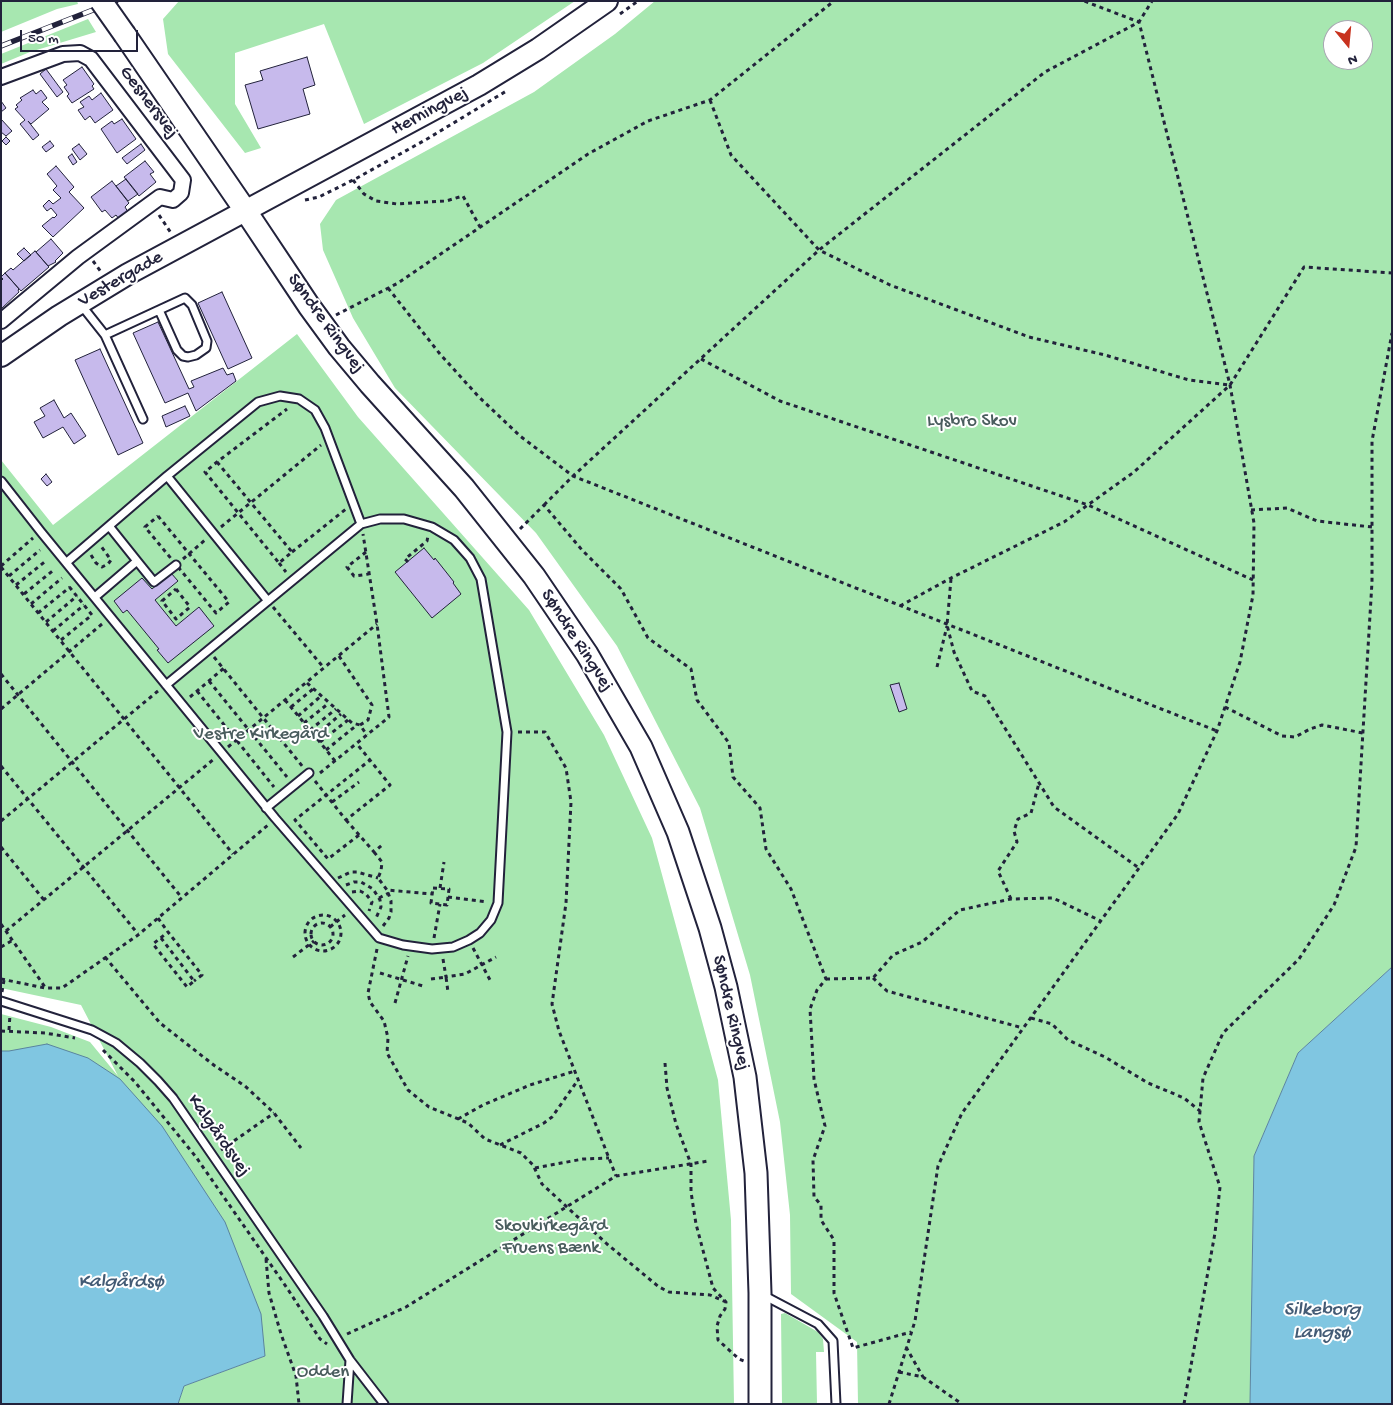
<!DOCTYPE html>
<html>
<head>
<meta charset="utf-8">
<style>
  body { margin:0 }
  #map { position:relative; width:1393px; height:1405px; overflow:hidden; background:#fff; font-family:"Gochi Hand",sans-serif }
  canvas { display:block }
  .frame { position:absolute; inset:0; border:2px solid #22223b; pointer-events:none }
  .north { position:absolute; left:1323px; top:20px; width:50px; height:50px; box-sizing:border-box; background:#fff; border:1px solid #a7a7b1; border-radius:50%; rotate:163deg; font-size:14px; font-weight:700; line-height:20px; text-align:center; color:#22223b }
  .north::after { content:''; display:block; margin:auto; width:18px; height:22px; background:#c8321e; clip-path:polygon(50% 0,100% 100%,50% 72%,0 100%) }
  .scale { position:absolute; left:20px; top:30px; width:118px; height:22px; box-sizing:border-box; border:2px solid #22223b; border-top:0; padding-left:6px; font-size:15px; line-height:18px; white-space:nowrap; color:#22223b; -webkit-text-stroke:4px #fff; paint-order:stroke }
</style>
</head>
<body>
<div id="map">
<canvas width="1393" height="1405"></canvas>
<div class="frame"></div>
<div class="north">N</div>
<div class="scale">50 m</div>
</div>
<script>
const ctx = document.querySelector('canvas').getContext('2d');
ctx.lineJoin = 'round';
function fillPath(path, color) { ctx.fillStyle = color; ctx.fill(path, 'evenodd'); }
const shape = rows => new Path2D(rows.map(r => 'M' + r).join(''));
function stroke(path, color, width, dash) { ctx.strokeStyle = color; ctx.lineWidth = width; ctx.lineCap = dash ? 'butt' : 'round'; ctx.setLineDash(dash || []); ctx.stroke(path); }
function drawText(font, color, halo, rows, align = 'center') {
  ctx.font = font + ' "Gochi Hand",sans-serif'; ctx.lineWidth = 4; ctx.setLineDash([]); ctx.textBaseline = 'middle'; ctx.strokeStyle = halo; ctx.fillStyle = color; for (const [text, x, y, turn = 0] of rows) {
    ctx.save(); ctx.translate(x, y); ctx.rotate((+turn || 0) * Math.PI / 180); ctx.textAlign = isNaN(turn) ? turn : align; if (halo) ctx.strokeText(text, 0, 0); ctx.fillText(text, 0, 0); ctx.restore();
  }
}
const green = shape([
  [1,1,77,1,78,4,57,9,1,32],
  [179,1,575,1,483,63,364,124,324,24,235,53,235,104,261,148,245,153,168,54,163,19],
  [655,1,1392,1,1392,967,1298,1053,1254,1156,1250,1404,858,1404,857,1342,791,1294,790,1215,780,1122,750,975,700,808,617,646,536,533,395,388,353,318,323,250,320,224,336,200,534,92,615,34],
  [1333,30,1363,30,1363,60,1333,60],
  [88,19,96,32,30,52,1,64,1,54],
  [297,334,358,417,529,610,604,735,652,838,718,1080,731,1220,734,1404,178,1404,184,1386,265,1356,9,1051,1,1051,1,1014,51,1027,90,1042,118,1076,81,1005,1,988,1,460,53,525],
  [785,1313,818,1332,823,1339,824,1352,816,1352,817,1404,782,1404,781,1314]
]);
const water = shape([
  [1392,967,1392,1404,1250,1404,1254,1156,1298,1053,1392,967],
  [47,1044,88,1058,120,1079,162,1126,225,1222,261,1314,265,1356,184,1386,178,1404,1,1404,1,1051,9,1051,47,1044]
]);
const building = shape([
  [307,57,315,85,303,89,310,114,258,129,245,85,263,80,260,71,307,57],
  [82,67,94,84,92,86,94,89,72,103,67,96,69,94,64,87,67,85,63,80,82,67],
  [46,69,63,92,57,97,40,74,46,69],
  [33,90,36,94,41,90,47,98,42,102,49,109,31,124,28,121,39,135,33,140,20,124,25,120,15,109,18,107,16,105,22,100,20,98,33,90],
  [101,93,113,110,95,123,90,116,85,120,78,110,84,107,80,102,89,96,92,100,101,93],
  [1,101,6,108,1,112,1,101],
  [1,119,12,131,6,136,1,132,1,119],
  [122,119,136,139,117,153,101,129,112,121,114,124,122,119],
  [6,137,10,141,6,145,2,141,6,137],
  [50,141,54,146,46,152,42,147,50,141],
  [79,144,87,154,80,160,72,149,79,144],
  [141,144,145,150,127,164,122,158,141,144],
  [72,154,77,162,73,165,68,157,72,154],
  [145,161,154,172,150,174,156,182,139,196,124,177,145,161],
  [56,166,74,187,69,192,84,208,53,237,42,226,53,217,54,218,57,215,51,208,47,211,43,206,49,200,53,204,61,198,53,190,57,186,47,174,56,166],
  [126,179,138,194,128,201,116,186,126,179],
  [112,181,129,203,125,207,128,212,119,219,116,215,112,218,105,210,102,212,91,197,112,181],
  [51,239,63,253,55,261,56,262,48,266,36,252,51,239],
  [24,248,31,255,24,261,17,254,24,248],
  [35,251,49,267,21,291,5,273,11,268,13,270,35,251],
  [5,273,19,289,18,290,19,292,1,309,1,281,3,279,1,277,5,273],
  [222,292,252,358,228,369,198,303,222,292],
  [158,322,189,389,194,387,191,381,223,368,227,375,233,373,236,381,196,411,188,393,165,403,133,333,158,322],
  [100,349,143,443,118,455,75,360,100,349],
  [54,400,64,418,71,413,86,436,74,444,63,427,43,438,34,422,45,416,40,408,54,400],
  [185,406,190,416,166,427,162,416,185,406],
  [46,474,52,482,47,486,41,479,46,474],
  [424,548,434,560,435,558,454,582,453,583,461,594,432,618,395,572,424,548],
  [171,573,178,581,155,600,176,626,199,607,214,626,168,663,157,650,159,649,127,610,123,613,114,601,142,578,152,589,171,573],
  [899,683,907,709,899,712,890,685,899,683]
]);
const path = shape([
  [620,14,638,1],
  [710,100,731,155,819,250,890,285,1029,337,1105,355,1189,380,1230,385],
  [353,180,364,194,376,201,397,204,446,201,463,196,480,227],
  [305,200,319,197,357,178,427,139,508,90],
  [159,215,171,233],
  [93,261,101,272],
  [388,288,440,354,478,396,520,436,573,476,1217,731],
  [336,315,398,283,588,154,648,121,710,100,834,1],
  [701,359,780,401,1088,505,1253,580],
  [217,462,292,552,279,563,205,472,217,462,287,409],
  [544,505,573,476,819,250,1045,72,1139,22,1152,1],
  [1251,510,1287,508,1317,521,1372,527],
  [158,516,229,602,216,613,145,527,158,516],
  [221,527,321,445],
  [520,529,544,505,582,550,621,589,648,638,691,669,697,700,729,743,733,777,760,808,766,849,791,889,826,979,817,990,810,1009,814,1079,825,1126,813,1160,814,1197,821,1205,821,1220,834,1240,834,1293,853,1348,911,1332],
  [292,552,346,509],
  [366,552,347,567,354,576,369,574],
  [91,555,96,563,102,567,108,564,111,560,101,546],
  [183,559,205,540],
  [408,562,405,559,427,541,428,536],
  [279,563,286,572],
  [1,566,33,538],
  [1,567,233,854],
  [9,576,40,550],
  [951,579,947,625,954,652,972,691,985,696,1054,807,1139,868],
  [16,585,47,560],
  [176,589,190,607,176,619,162,601,176,589],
  [24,594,55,569],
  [31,604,62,578],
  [900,606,951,578,1064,522,1134,472,1230,385,1304,267,1392,273],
  [273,607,324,668],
  [38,613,70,587],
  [46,622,77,596],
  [53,631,84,605],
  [61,640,92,615,67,584],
  [339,656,372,705,368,720,360,725,367,735],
  [214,657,303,767],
  [937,667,947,626],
  [1,674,182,898],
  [209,681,287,777],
  [307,683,352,723,360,725],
  [197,691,274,787],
  [190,697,224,668],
  [285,700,315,736],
  [291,707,313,689],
  [1225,707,1282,736,1295,737,1310,729,1322,725,1363,733],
  [1,709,102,624],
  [298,716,321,696],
  [304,723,329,703],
  [310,730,336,709],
  [518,732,545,732,566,768,571,802,566,903,552,1004,559,1031,616,1176],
  [320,742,348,720],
  [228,747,377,624],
  [326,750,357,725],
  [335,761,315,736,341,714],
  [1,766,138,934],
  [320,773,389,717,377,624,363,534],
  [315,781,346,820,390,785,357,744],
  [332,802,359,782],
  [346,820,374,852,382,845],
  [1,821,158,691],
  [359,835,328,859,295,820,370,760],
  [1,847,44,900],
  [374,852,382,862,381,871,378,878,387,890,432,894],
  [338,878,351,872,357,872,378,878],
  [346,885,354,882,361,882,373,889,380,900,381,907,376,918],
  [433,888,449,889,447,905,431,903,433,888],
  [440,888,444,862],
  [352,892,360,891,366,894,372,902,369,911],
  [448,897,487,902],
  [379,898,389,893],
  [1011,899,998,871,1017,842,1014,831,1018,819,1031,813,1039,783],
  '305 933a18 18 0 1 1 36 0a18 18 0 1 1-36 0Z',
  [158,918,168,932],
  '311 934a11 11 0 1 1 22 0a11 11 0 1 1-22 0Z',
  [1,924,45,987],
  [383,926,389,918,391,912,391,901,387,890],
  [330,927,345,915],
  [6,931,214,759],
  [161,938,194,981,187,987,153,944,168,932,202,975,194,981],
  [434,938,440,904],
  [1,947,13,940],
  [473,948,490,980],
  [377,949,368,993,370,1002,384,1021,388,1038,387,1053,408,1090,429,1107,468,1123,485,1139,521,1153,533,1165,542,1184,607,1244,659,1287,669,1292,710,1295,726,1302],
  [105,957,160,1023,215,1066,245,1086,274,1113,301,1148],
  [293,957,314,941],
  [443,959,446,977,465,974,496,957],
  [380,973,423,986],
  [873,978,887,991,1023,1028],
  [1,979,45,988,62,988,138,935,268,825],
  [431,979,446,977,448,992],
  [826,979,873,978,893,955,922,942,960,910,1011,899,1053,898,1101,921],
  [2,992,4,980],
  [395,1003,408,956],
  [1031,1018,1052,1024,1068,1040,1105,1057,1148,1083,1184,1098,1200,1111],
  [9,1030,10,1014],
  [1,1031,45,1033,75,1038],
  [103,1050,135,1082,196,1157,287,1288,320,1339,327,1344],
  [665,1063,667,1088,676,1124,691,1164,691,1192,696,1224,713,1288,726,1302,725,1309,720,1316,717,1326,718,1340,739,1359,744,1361],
  [458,1119,483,1105,530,1085,575,1071],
  [500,1145,544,1123,552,1117,578,1080],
  [221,1150,274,1113],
  [535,1168,583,1159,609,1158],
  [266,1259,269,1293,281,1334,296,1376,299,1404],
  [347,1334,406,1307,616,1176,708,1161],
  [906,1347,923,1377],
  [899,1372,923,1377,962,1404],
  [889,1404,915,1321,938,1166,962,1113,1178,814,1217,731,1240,662,1253,595,1254,523,1230,385,1139,22,1084,1],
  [1184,1404,1215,1233,1220,1187,1199,1122,1203,1078,1223,1033,1299,959,1334,905,1356,847,1372,582,1372,441,1392,333]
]);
const lane = shape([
  [82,306,105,335],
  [143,419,105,335,185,298,192,305,207,341,206,348,196,355,188,357,183,356,177,350,159,310],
  [167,476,268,601],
  [1,481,41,532,275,818,379,938,403,945,432,949,453,947,469,940,480,933,491,920,498,903,507,732,481,579,470,558,454,540,432,527,404,519,380,519,361,524,166,685],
  [109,526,137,561],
  [67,562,167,476,258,402,280,396,299,399,315,410,325,428,361,524],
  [95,597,137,561,154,582,176,565],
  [266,808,309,773],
  [1,1001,92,1030,116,1043,140,1063,158,1081,173,1098,323,1316,350,1360,384,1404],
  [763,1295,818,1324,833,1341,836,1404],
  [347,1404,350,1360]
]);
const street = shape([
  [1,77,63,54,80,53,91,59,183,180,181,193,173,200,160,197,78,257,1,321]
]);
const secondary = shape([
  [1,356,59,316,128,274,479,85,538,49,607,1]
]);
const primary = shape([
  [125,35,245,210,309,306,339,347,370,384,464,488,534,576,587,654,641,747,678,832,710,928,726,987,745,1077,756,1173,760,1293,760,1404]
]);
const rail = shape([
  [1,46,116,1]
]);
const primaryBridge = shape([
  [101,1,125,35]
]);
const streetNames = [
  ["Gesnersvej",148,103,53],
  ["Herningvej",430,112,-28],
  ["Vestergade",121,280,-30],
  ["Søndre Ringvej",325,324,54],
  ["Søndre Ringvej",576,641,57],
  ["Søndre Ringvej",730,1013,77],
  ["Kalgårdsvej",218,1136,55]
];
const parkNames = [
  ["Lysbro Skov",972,422],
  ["Vestre Kirkegård",261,735],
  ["Skovkirkegård",551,1227],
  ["Fruens Bænk",551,1249],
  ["Odden",323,1373]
];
const waterNames = [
  ["Kalgårdsø",121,1283],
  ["Silkeborg",1322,1311],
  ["Langsø",1322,1334]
];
fillPath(green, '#a7e7b0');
fillPath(water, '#80c6e1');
stroke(water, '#5a849f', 1);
fillPath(building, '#c7baec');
stroke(building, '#22223b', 1);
stroke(lane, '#22223b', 11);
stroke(street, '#22223b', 18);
stroke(secondary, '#22223b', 24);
stroke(primary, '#22223b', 25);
stroke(path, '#22223b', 3, [4, 4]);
stroke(lane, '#fff', 7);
stroke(street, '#fff', 14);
stroke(secondary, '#fff', 20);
stroke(primary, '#fff', 21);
stroke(rail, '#22223b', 5.5);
stroke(rail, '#fff', 4, [11]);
stroke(primaryBridge, '#22223b', 25, []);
stroke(primaryBridge, '#fff', 21);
drawText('19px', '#22223b', '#fff', streetNames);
drawText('19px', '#4a5d5e', '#fff', parkNames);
drawText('italic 20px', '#435b75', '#fff', waterNames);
</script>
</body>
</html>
